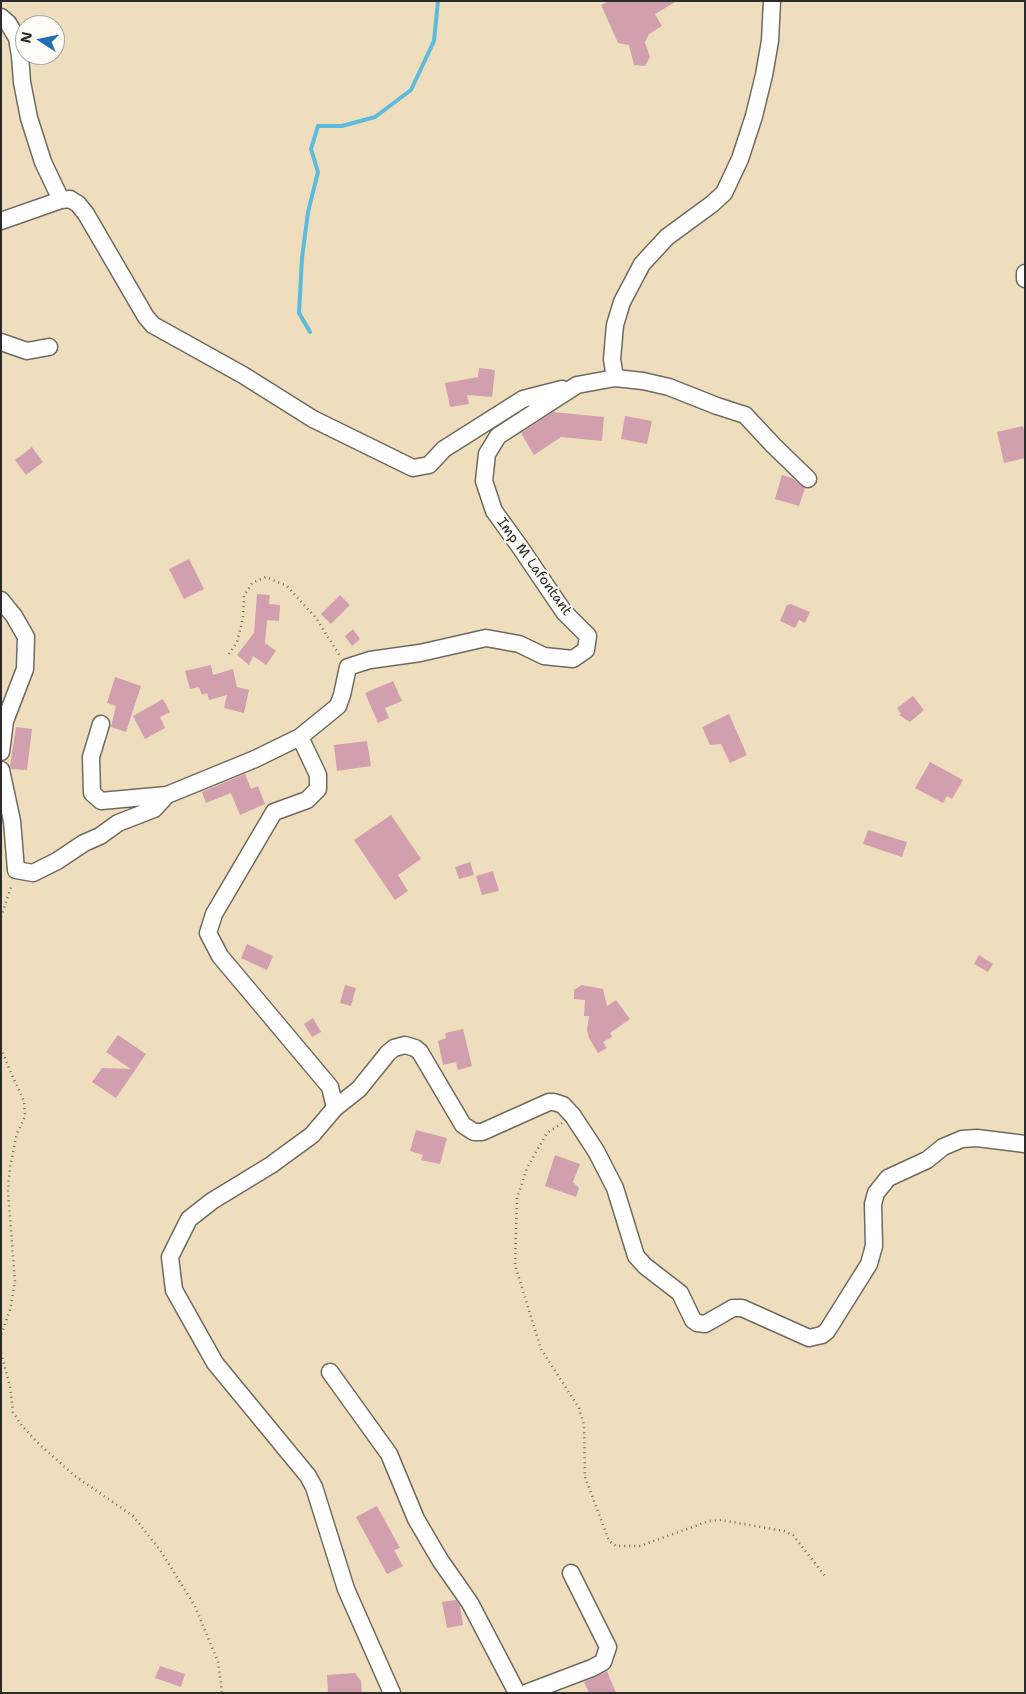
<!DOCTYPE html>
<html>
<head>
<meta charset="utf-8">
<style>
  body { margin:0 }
  #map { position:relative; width:1026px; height:1694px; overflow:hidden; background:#efdebd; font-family:"Shantell Sans",sans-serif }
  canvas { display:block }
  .frame { position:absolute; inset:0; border:2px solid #2b2b2b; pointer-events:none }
  .north { position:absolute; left:15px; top:15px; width:50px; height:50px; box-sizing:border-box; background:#fdfcf7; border:1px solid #a9a8a5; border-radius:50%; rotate:281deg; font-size:14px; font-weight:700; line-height:20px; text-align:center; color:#2b2b2b }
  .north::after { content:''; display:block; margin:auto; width:18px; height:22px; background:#1f6fb2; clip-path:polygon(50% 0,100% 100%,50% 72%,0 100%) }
</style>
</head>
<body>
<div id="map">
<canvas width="1026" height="1694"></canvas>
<div class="frame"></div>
<div class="north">N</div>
</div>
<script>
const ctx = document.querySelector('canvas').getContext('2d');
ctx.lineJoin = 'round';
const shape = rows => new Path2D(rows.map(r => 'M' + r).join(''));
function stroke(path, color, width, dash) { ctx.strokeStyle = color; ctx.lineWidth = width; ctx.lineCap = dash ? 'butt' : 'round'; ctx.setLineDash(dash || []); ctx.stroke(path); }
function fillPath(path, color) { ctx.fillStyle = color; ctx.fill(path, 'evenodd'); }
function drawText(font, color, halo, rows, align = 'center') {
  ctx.font = font + ' "Shantell Sans",sans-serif'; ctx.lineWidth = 4; ctx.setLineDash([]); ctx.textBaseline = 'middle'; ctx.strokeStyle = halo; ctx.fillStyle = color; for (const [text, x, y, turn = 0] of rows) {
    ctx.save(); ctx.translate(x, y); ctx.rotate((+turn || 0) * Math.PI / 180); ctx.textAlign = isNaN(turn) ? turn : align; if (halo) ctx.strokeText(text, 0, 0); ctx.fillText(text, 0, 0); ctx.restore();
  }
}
const stream = shape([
  [310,332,299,313,302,258,308,212,318,172,311,149,318,126,342,126,375,117,411,90,434,41,438,1]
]);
const building = shape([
  [609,1,677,1,655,14,662,26,649,34,645,42,650,57,645,66,634,65,629,45,618,43,601,5],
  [479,368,495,370,492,397,467,395,469,404,450,407,445,383,478,377],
  [553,412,604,417,602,441,561,437,534,455,521,433],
  [625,416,652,421,647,444,621,439],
  [1023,426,1025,435,1025,458,1004,463,997,432],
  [32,447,43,462,26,475,15,460],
  [782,475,792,478,805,488,799,506,775,499],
  [189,559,204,589,184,599,169,569],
  [257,594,270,595,269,604,280,605,279,621,267,620,265,643,276,651,266,665,253,656,249,665,237,655,254,633],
  [340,595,350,605,331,624,321,614],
  [791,604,810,612,805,623,799,620,795,628,780,621,787,605],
  [353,629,360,639,352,646,345,636],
  [211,665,213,675,233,669,237,687,249,690,244,713,224,708,227,695,209,700,207,693,202,695,199,687,190,689,185,671],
  [115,677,141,686,126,732,111,727,116,706,107,703],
  [393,681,402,701,385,708,389,718,378,723,365,693],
  [913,696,924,710,910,722,899,715,901,714,897,708],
  [163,699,170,712,160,717,165,728,145,739,133,716],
  [729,714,747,755,730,763,721,744,710,745,702,727],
  [16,727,32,729,27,770,11,769,10,766],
  [367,741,371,766,337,771,334,745],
  [930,762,963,780,952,799,947,796,943,803,915,788],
  [245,774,251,789,258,786,265,804,240,815,231,793,206,803,202,792],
  [391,815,421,859,398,875,408,891,395,900,354,840],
  [868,830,907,842,902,857,863,844],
  [470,862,474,875,459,879,455,867],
  [493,871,499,891,482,895,476,876],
  [247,944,273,956,267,970,241,958],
  [979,955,993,964,988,972,974,964],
  [345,985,356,988,351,1006,340,1003],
  [582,985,603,989,607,1006,616,1000,630,1019,610,1033,612,1037,603,1042,607,1048,598,1053,589,1038,587,1030,589,1016,584,1016,585,1000,574,999,574,990],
  [313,1018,321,1032,312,1037,304,1024],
  [463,1029,472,1066,458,1070,456,1062,443,1065,438,1041,446,1038,445,1033],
  [118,1035,146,1054,116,1098,92,1082,102,1068,131,1069,106,1052],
  [416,1130,447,1138,440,1164,421,1160,423,1155,410,1151],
  [555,1155,580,1164,573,1182,579,1188,576,1197,545,1186],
  [377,1506,400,1548,394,1550,403,1566,387,1574,356,1517],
  [456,1600,460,1606,463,1625,447,1628,442,1602],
  [160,1666,185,1674,181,1687,155,1678],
  [607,1671,616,1693,589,1693,584,1682],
  [355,1673,361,1681,362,1693,328,1693,327,1675]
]);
const path = shape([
  [229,654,237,642,243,618,244,596,252,583,266,577,287,586,316,618,340,656],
  [1,917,12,884],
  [1,1048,11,1073,24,1101,25,1117,17,1133,10,1167,8,1191,15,1282,10,1310,1,1335],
  [562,1123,547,1133,527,1168,517,1198,515,1265,541,1349,579,1408,584,1425,585,1477,609,1541,616,1546,640,1546,709,1521,721,1520,784,1531,793,1535,825,1576],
  [1,1353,10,1387,13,1412,22,1426,40,1445,75,1476,133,1516,160,1550,195,1606,218,1662,222,1693]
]);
const minor = shape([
  [1,17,8,23,17,38,20,56,22,82,29,118,43,162,61,200],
  [1,221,61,200,70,199,78,204,86,214,146,317,153,325,243,375,313,419,413,468,429,465,444,449,523,399,562,389],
  [1025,273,1025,279],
  [1,342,27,351,49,347],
  [615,378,643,381,669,387,717,406,745,415,774,446,808,479],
  [1,600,14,616,26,637,25,669,5,721,1,752],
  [101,724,91,757,92,793,101,801,167,795],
  [300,737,318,775,318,789,307,800,274,812,214,914,208,933,220,956,330,1087,335,1108,312,1135,271,1165,212,1201,189,1219,170,1257,174,1290,215,1363,308,1476,314,1487,346,1589,392,1693],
  [1,770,12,821,16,870,33,873,57,861,84,843,100,836,118,823,154,809,167,795,255,759,300,737,338,706,342,695,348,667,370,660,420,653,486,638,519,644,544,656,573,659,586,650,588,636,564,612,520,547,494,511,484,481,487,454,498,436,577,385,615,378,612,359,615,325,622,302,642,264,667,237,712,204,724,193,740,159,754,116,764,75,770,41,772,1],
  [335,1108,359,1089,388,1053,394,1048,405,1045,415,1048,420,1052,463,1125,474,1132,482,1132,549,1102,554,1102,563,1105,573,1116,596,1151,615,1188,636,1256,645,1266,680,1293,693,1320,697,1323,705,1324,733,1308,742,1308,809,1338,822,1335,827,1331,869,1264,874,1246,873,1204,876,1193,888,1178,927,1160,943,1147,962,1139,977,1138,1025,1144],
  [330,1372,389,1454,416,1519,440,1560,470,1603,517,1693],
  [526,1693,592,1668,603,1662,608,1647,571,1573]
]);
const streetNames = [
  ["Imp M Lafontant",534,567,54]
];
stroke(stream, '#5dbbdb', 4);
fillPath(building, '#d29fae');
stroke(minor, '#706a5e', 19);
stroke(path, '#706a5e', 2.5, [1, 4]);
stroke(minor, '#fff', 16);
drawText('14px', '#2b2b2b', '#fdfcf7', streetNames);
</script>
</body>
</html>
